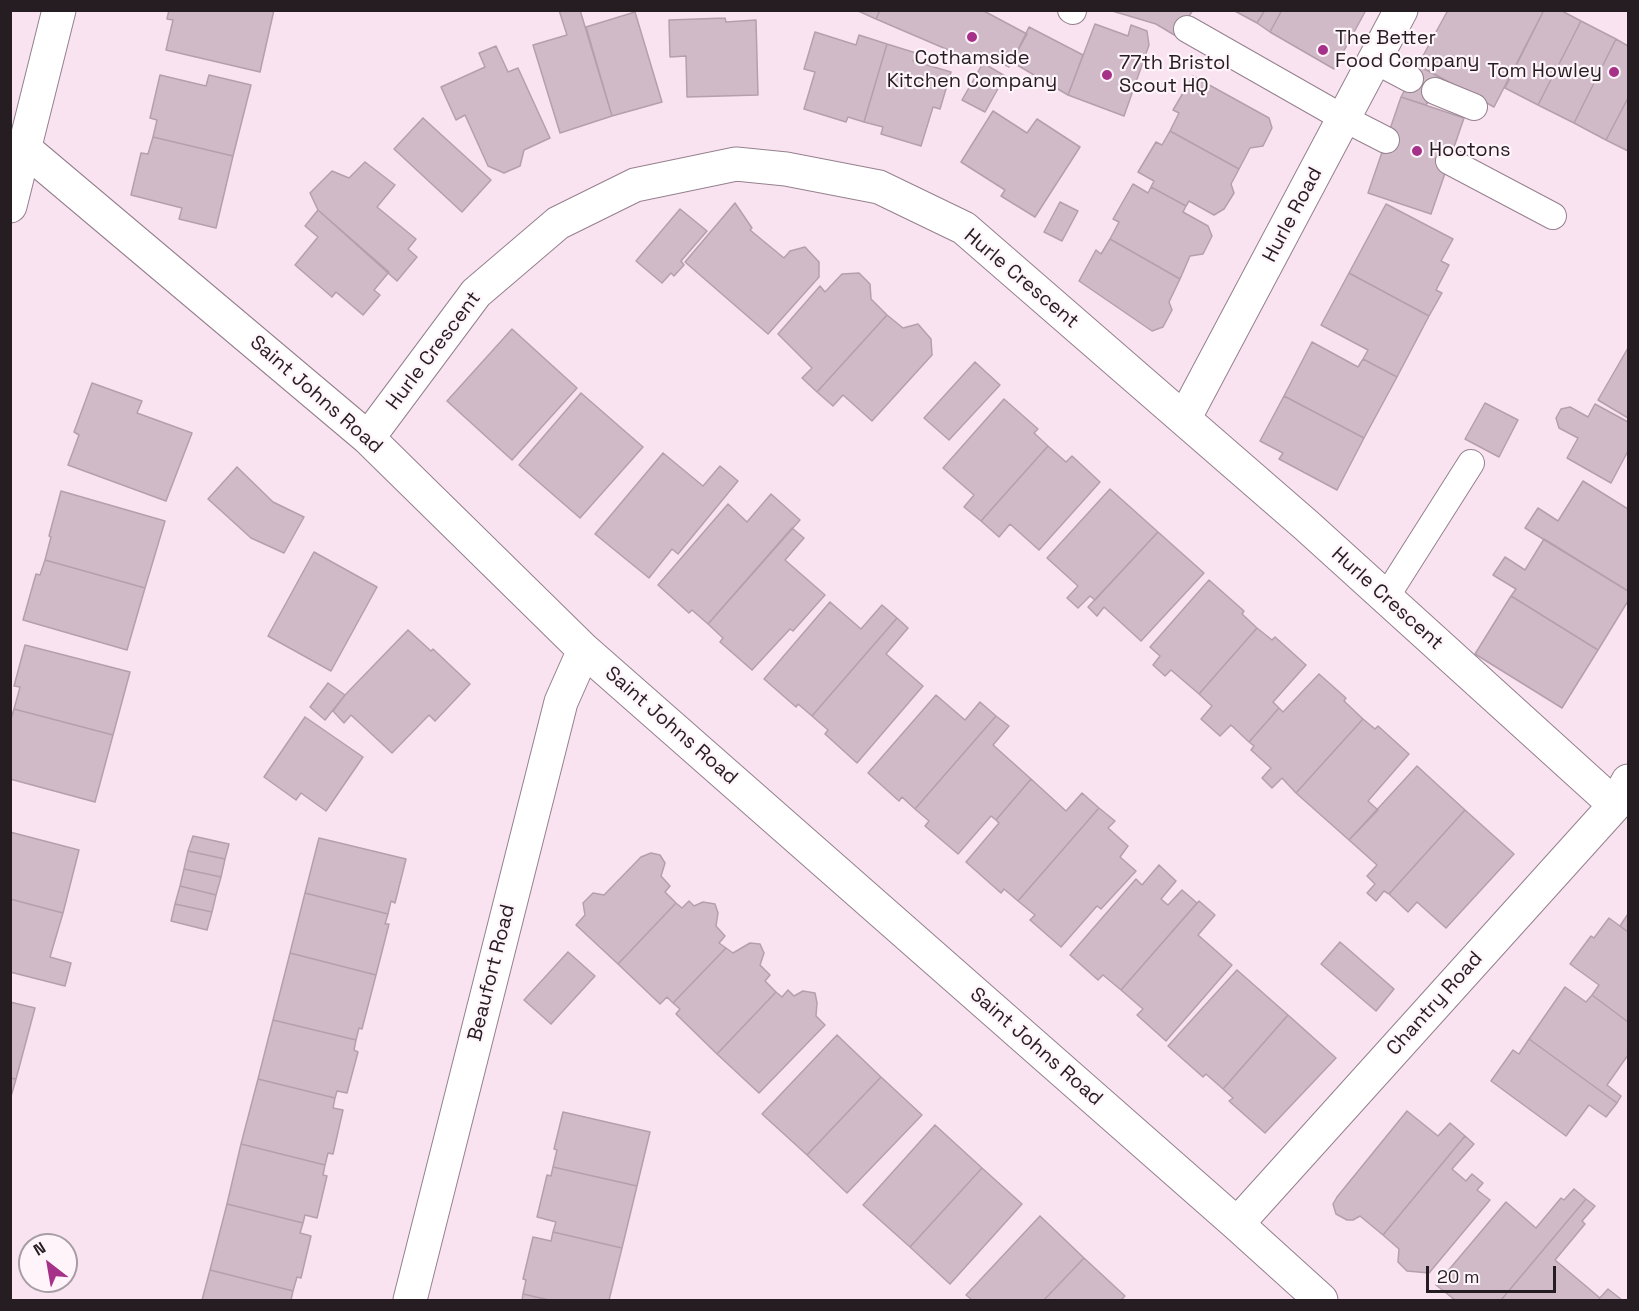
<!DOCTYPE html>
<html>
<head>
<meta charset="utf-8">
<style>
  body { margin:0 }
  #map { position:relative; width:1639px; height:1311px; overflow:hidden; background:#f9e3f1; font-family:"Space Grotesk",sans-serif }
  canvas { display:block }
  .frame { position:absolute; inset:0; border:12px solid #251d22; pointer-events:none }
  .north { position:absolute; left:18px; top:1233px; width:60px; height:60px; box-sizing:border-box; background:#fef4fa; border:2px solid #a79ea4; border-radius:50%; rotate:329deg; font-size:16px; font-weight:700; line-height:24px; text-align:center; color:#251d22 }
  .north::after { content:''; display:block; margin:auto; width:21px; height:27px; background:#a63189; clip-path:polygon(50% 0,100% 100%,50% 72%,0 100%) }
  .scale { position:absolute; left:1426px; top:1266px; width:130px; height:27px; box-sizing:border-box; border:3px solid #251d22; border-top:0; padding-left:8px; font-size:18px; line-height:21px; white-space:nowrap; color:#251d22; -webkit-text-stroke:4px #fef4fa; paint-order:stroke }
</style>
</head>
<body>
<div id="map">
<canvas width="1639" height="1311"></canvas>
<div class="frame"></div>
<div class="north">N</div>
<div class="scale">20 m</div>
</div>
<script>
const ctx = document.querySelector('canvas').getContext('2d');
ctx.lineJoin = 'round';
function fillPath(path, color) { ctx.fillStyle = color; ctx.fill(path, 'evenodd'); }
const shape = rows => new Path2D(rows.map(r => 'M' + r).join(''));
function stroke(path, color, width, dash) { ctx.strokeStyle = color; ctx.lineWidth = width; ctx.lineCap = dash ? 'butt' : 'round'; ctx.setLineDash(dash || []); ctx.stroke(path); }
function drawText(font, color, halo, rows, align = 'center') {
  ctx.font = font + ' "Space Grotesk",sans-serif'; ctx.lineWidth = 4.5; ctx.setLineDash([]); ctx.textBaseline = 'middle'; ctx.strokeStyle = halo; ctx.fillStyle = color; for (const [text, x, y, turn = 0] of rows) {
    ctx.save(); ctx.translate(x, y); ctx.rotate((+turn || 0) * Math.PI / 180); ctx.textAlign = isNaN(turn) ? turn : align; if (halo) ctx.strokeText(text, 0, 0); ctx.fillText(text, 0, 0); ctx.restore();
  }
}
const building = shape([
  [169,10,274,10,260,72,166,50,173,20,167,19,169,10],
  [559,10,580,10,612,116,560,133,533,45,567,35,559,10],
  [856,10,880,10,876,19,856,10],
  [880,10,982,10,1027,34,1009,67,980,52,974,61,876,19,880,10],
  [1109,10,1193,10,1176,36,1156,24,1109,10],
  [1233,10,1265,10,1257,23,1233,10],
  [1265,10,1282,10,1270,32,1257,23,1265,10],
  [1282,10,1366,10,1334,69,1270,32,1282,10],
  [1448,10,1544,10,1494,107,1418,65,1448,10],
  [1544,10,1560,10,1581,21,1538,105,1505,88,1544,10],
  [635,12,662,102,612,116,586,27,635,12],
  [725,18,726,22,756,20,758,95,687,97,686,56,670,57,669,20,725,18],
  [1581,21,1616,39,1574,123,1538,105,1581,21],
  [1095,24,1128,36,1131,25,1147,31,1149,45,1124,116,1068,95,1095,24],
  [1029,27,1083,55,1068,95,1012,62,1029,27],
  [815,32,856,45,859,35,887,44,864,122,848,117,846,122,804,109,815,72,804,69,815,32],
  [1616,39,1628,46,1628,98,1606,140,1574,123,1616,39],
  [887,44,916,53,913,61,951,72,940,109,933,107,921,146,881,134,883,127,864,122,887,44],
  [496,46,508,72,518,68,550,138,524,150,520,166,504,173,488,166,465,115,456,120,441,87,485,67,479,53,496,46],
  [983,63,1005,76,985,112,962,100,983,63],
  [1418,65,1442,79,1426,105,1401,97,1418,65],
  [160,75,206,86,209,75,251,85,233,156,153,137,157,120,150,118,160,75],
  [1193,76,1269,118,1272,128,1263,146,1250,148,1239,169,1170,131,1179,113,1173,110,1193,76],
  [1401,97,1464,118,1431,214,1368,193,1401,97],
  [1628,98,1628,151,1606,140,1628,98],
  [993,111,1027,133,1037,119,1080,147,1035,217,1001,196,1005,190,961,162,993,111],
  [423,118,491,180,462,212,394,149,423,118],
  [1170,131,1239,169,1231,184,1234,193,1224,209,1214,215,1189,201,1186,206,1151,187,1154,181,1138,172,1156,142,1162,145,1170,131],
  [153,137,233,156,216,228,179,219,182,208,131,195,141,153,148,154,153,137],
  [365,162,395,185,377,207,416,239,408,249,417,257,397,281,318,210,310,193,332,171,349,178,365,162],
  [1133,184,1148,193,1151,187,1186,206,1183,212,1208,226,1212,236,1203,254,1190,256,1180,279,1110,239,1119,222,1113,219,1133,184],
  [1060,202,1078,211,1062,241,1044,232,1060,202],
  [735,203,752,228,750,230,784,258,790,251,805,247,819,262,819,277,768,334,685,262,735,203],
  [1386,204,1453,239,1441,261,1449,265,1436,290,1442,293,1429,316,1349,273,1386,204],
  [680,209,707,231,681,261,684,265,674,276,671,273,662,283,636,261,680,209],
  [318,210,389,272,374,290,380,295,363,315,336,292,332,297,295,265,318,237,305,226,318,210],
  [1110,239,1180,279,1169,302,1172,310,1163,327,1152,331,1079,281,1096,250,1101,254,1110,239],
  [859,273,870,284,871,299,887,315,817,392,802,378,812,368,778,334,820,286,825,292,842,274,859,273],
  [1349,273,1429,316,1397,377,1363,359,1368,350,1321,325,1349,273],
  [887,315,903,328,918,324,931,339,932,355,872,421,843,395,833,406,817,392,887,315],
  [512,329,577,388,512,460,447,401,512,329],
  [1312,342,1358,367,1363,359,1397,377,1364,438,1284,396,1312,342],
  [1628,348,1628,418,1598,400,1628,348],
  [975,362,1000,385,949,440,924,418,975,362],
  [92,383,142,401,137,413,192,433,166,501,68,465,79,435,74,432,92,383],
  [581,393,643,447,580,518,519,465,581,393],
  [1284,396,1364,438,1337,490,1279,459,1283,453,1260,441,1284,396],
  [1004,399,1038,429,1034,433,1048,446,981,521,964,507,974,495,943,468,1004,399],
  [1485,403,1518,420,1499,457,1465,439,1485,403],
  [1595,404,1628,422,1628,451,1611,483,1567,458,1578,438,1559,428,1556,418,1561,409,1570,407,1588,417,1595,404],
  [1048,446,1066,462,1072,456,1100,482,1039,550,1010,524,999,537,981,521,1048,446],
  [663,453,703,486,720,466,738,481,678,554,672,549,649,578,595,534,663,453],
  [237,467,273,502,304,517,284,553,251,538,208,499,237,467],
  [1583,481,1628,509,1628,591,1525,528,1538,508,1558,521,1583,481],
  [1110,489,1158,532,1095,600,1090,596,1078,608,1067,598,1078,586,1047,558,1110,489],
  [61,491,165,521,145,588,45,560,51,537,49,536,61,491],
  [771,494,800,520,708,624,692,610,689,613,658,585,728,504,747,522,771,494],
  [792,528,804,538,785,560,825,595,793,631,790,629,752,670,720,642,723,638,708,624,792,528],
  [1158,532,1204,573,1141,641,1104,607,1097,616,1088,607,1158,532],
  [1544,539,1628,591,1628,601,1598,650,1511,596,1516,589,1493,575,1505,557,1525,570,1544,539],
  [314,552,377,587,331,671,268,636,314,552],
  [45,560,145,588,127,650,23,620,36,574,40,575,45,560],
  [1209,580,1244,611,1242,614,1257,628,1199,694,1171,670,1165,676,1153,665,1160,656,1150,647,1209,580],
  [1511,596,1598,650,1562,708,1475,654,1511,596],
  [830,602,861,629,882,605,897,618,812,716,798,704,796,707,764,679,830,602],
  [897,618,908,628,886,654,923,686,857,763,825,734,828,730,812,716,897,618],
  [1257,628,1272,640,1275,637,1306,665,1273,702,1279,708,1249,742,1231,725,1220,736,1201,719,1212,706,1199,694,1257,628],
  [408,630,431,651,433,649,470,684,435,721,429,715,392,753,351,715,344,723,333,711,345,695,408,630],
  [25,645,130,672,113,735,14,709,20,687,14,686,25,645],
  [1319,674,1346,698,1344,701,1363,719,1296,793,1282,778,1272,788,1262,778,1271,768,1251,750,1254,746,1249,742,1279,708,1283,712,1319,674],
  [328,683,345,695,325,720,310,707,328,683],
  [936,695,965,720,980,702,996,716,915,809,902,797,899,801,868,773,936,695],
  [14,709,113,735,95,802,10,779,10,722,14,709],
  [996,716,1009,726,993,745,1031,779,996,820,991,816,958,854,925,826,929,821,915,809,996,716],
  [305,717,363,757,326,811,301,793,296,800,264,777,305,717],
  [1363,719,1375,729,1378,726,1409,754,1368,801,1378,810,1349,840,1296,793,1363,719],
  [1417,766,1465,810,1389,894,1384,891,1376,901,1367,893,1375,884,1367,876,1377,865,1349,840,1417,766],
  [1031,779,1066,811,1082,793,1099,808,1018,901,1004,889,1001,893,966,862,999,823,996,820,1031,779],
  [1099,808,1115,821,1108,828,1128,846,1120,857,1136,871,1101,909,1097,906,1061,947,1030,920,1035,915,1018,901,1099,808],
  [1465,810,1514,854,1446,928,1417,902,1408,912,1389,894,1465,810],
  [10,832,79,850,63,913,10,899,10,832],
  [193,836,229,844,225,859,188,851,193,836],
  [319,838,406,859,395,903,391,901,388,914,305,893,319,838],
  [188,851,225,859,221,877,184,869,188,851],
  [651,853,660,855,665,863,661,876,670,886,665,892,676,903,618,964,576,925,585,915,583,903,593,893,604,895,641,857,651,853],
  [1159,865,1176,881,1161,899,1168,905,1182,890,1197,903,1121,990,1103,975,1098,980,1070,955,1136,879,1142,885,1159,865],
  [184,869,221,877,216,895,180,886,184,869],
  [180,886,216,895,212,912,175,904,180,886],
  [305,893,388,914,385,924,389,924,376,975,290,953,305,893],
  [10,899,63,913,50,957,71,963,65,986,10,972,10,899],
  [689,901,694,906,703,902,715,904,718,913,716,926,725,936,719,943,726,948,673,1003,667,997,660,1004,618,964,676,903,682,908,689,901],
  [1199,901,1215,915,1198,935,1232,965,1166,1041,1137,1015,1143,1009,1121,990,1199,901],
  [175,904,212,912,207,930,171,921,175,904],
  [1628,914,1628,932,1620,926,1628,914],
  [1609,918,1628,932,1628,1022,1592,995,1599,985,1570,964,1591,936,1594,938,1609,918],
  [1340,942,1394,989,1376,1011,1321,964,1340,942],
  [750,943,760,944,764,953,760,965,770,975,765,981,776,992,717,1054,676,1014,680,1009,673,1003,726,948,733,953,750,943],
  [568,952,595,976,551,1024,524,1000,568,952],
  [290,953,376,975,362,1029,359,1028,356,1040,273,1020,290,953],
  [1237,970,1288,1015,1223,1089,1206,1074,1203,1077,1168,1046,1237,970],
  [1565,987,1586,1002,1592,995,1628,1022,1628,1055,1607,1085,1621,1096,1617,1103,1529,1039,1565,987],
  [788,990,794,996,803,991,815,993,817,1003,816,1016,825,1025,759,1093,717,1054,776,992,782,997,788,990],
  [10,1002,35,1008,16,1079,10,1078,10,1002],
  [1288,1015,1336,1058,1265,1133,1229,1101,1233,1098,1223,1089,1288,1015],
  [273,1020,356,1040,354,1050,358,1052,347,1093,337,1091,335,1098,258,1079,273,1020],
  [837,1035,881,1077,807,1155,762,1114,837,1035],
  [1529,1039,1617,1103,1606,1117,1589,1105,1566,1136,1491,1081,1513,1050,1519,1054,1529,1039],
  [881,1077,922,1115,847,1193,807,1155,881,1077],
  [10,1078,16,1079,10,1100,10,1078],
  [258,1079,335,1098,333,1108,343,1110,333,1154,328,1153,325,1165,241,1144,258,1079],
  [1407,1111,1438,1136,1450,1123,1465,1136,1383,1235,1360,1216,1353,1220,1347,1220,1336,1214,1333,1204,1337,1197,1407,1111],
  [563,1112,650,1132,637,1186,553,1167,557,1150,554,1149,563,1112],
  [935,1125,982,1168,910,1247,863,1205,935,1125],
  [1465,1136,1474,1144,1452,1169,1466,1181,1472,1174,1483,1183,1477,1190,1490,1200,1429,1273,1407,1271,1398,1262,1399,1249,1383,1235,1465,1136],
  [241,1144,325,1165,323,1175,327,1176,317,1218,305,1215,303,1223,227,1204,241,1144],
  [553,1167,637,1186,622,1248,553,1232,556,1222,537,1217,547,1175,551,1176,553,1167],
  [982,1168,1022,1204,950,1284,910,1247,982,1168],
  [1574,1189,1586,1199,1501,1300,1455,1300,1436,1285,1506,1202,1536,1228,1561,1198,1564,1200,1574,1189],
  [1586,1199,1595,1206,1582,1221,1585,1224,1555,1260,1600,1298,1598,1300,1501,1300,1586,1199],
  [227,1204,303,1223,300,1233,311,1236,301,1278,297,1277,293,1291,210,1270,227,1204],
  [1040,1216,1084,1258,1044,1300,972,1300,966,1295,1040,1216],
  [553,1232,622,1248,609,1300,549,1300,523,1294,526,1280,523,1279,533,1237,551,1241,553,1232],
  [1084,1258,1125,1296,1121,1300,1044,1300,1084,1258],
  [210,1270,293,1291,291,1300,202,1300,210,1270],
  [1608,1289,1622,1300,1598,1300,1608,1289],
  [523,1294,549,1300,522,1300,523,1294]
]);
const lane = shape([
  [1071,10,1073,11],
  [1187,29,1345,119,1386,140],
  [1374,60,1410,79],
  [1435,91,1474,107],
  [1449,161,1553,216],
  [1386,597,1471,463]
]);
const street = shape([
  [25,149,368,438,584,650,1237,1224,1321,1300],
  [10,206,59,10],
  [1184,419,1401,10],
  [368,438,476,293,558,223,635,185,736,164,786,169,879,187,964,228,1306,525,1615,805],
  [1237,1224,1615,805,1628,781],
  [410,1300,561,702,584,650]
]);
const markers = [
  [972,37,6,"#a63189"],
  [1323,50,6,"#a63189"],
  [1614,72,6,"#a63189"],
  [1107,75,6,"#a63189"],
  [1417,151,6,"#a63189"]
];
const poiNames = [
  ["The Better",1335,39],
  ["Food Company",1335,62],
  ["Cothamside",972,59,"center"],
  ["Kitchen Company",972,82,"center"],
  ["77th Bristol",1119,64],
  ["Scout HQ",1119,87],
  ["Tom Howley",1602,72,"right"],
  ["Hootons",1429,151]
];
const streetNames = [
  ["Hurle Road",1293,215,-62],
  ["Hurle Crescent",1021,279,40],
  ["Hurle Crescent",434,351,-53],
  ["Saint Johns Road",316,395,41],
  ["Hurle Crescent",1387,599,42],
  ["Saint Johns Road",671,726,41],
  ["Beaufort Road",492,973,-76],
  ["Chantry Road",1435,1004,-48],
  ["Saint Johns Road",1036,1047,41]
];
fillPath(building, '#d0bac8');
stroke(building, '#b59fad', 1.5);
stroke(lane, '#95808d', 28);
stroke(street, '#95808d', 35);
stroke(lane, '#fff', 26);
stroke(street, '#fff', 33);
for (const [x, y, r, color] of markers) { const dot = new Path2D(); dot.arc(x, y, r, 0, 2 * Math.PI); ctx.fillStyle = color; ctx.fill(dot); stroke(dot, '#fef4fa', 2); }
drawText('20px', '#251d22', '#fef4fa', poiNames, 'left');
drawText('20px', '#251d22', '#fef4fa', streetNames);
</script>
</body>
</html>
